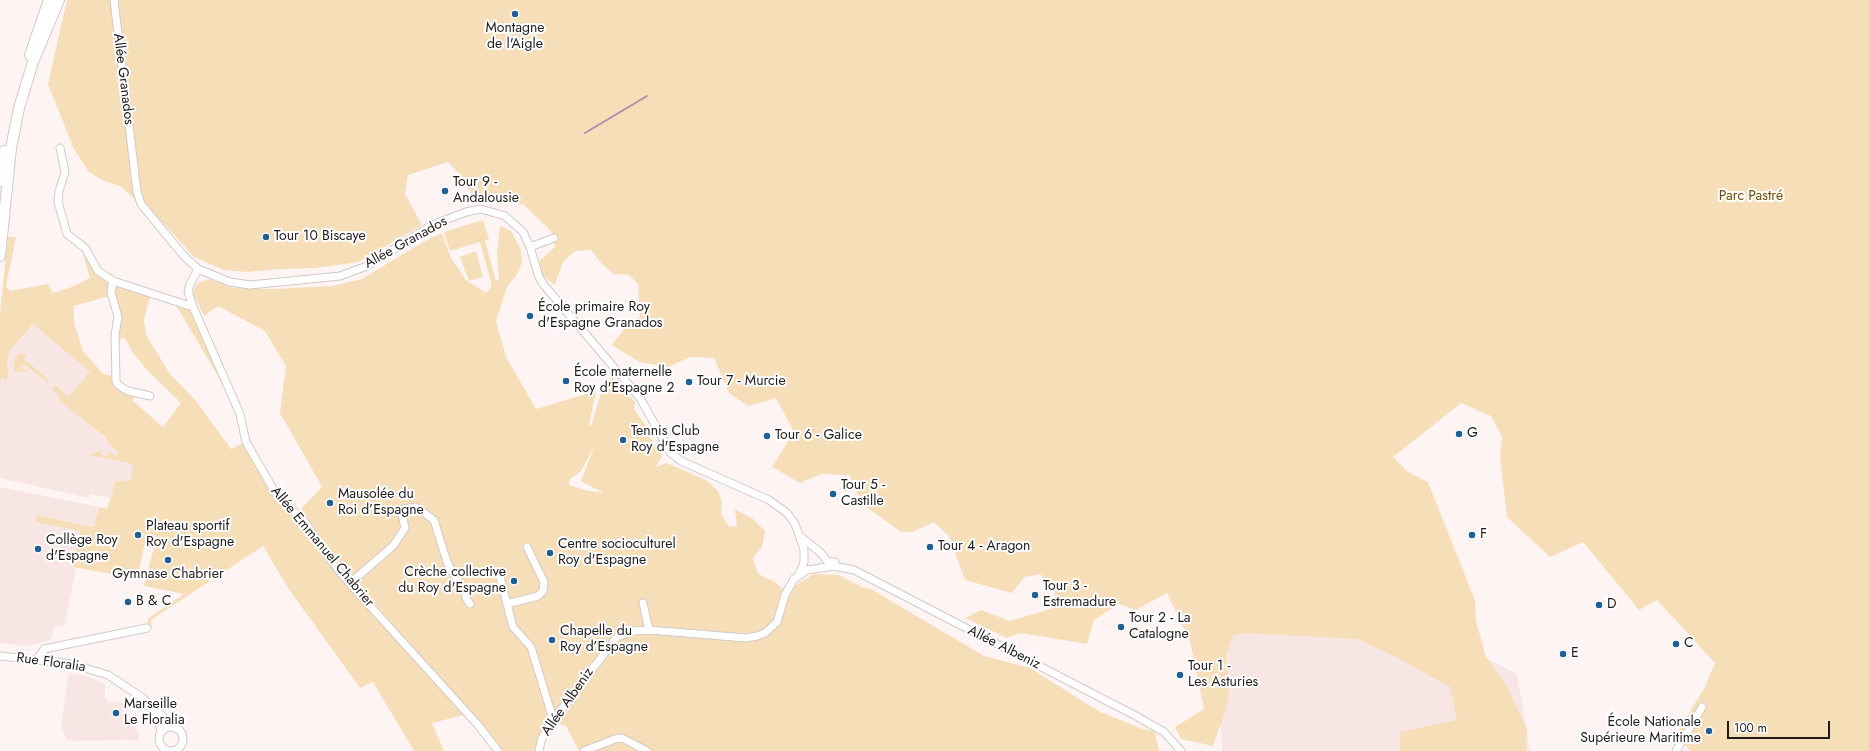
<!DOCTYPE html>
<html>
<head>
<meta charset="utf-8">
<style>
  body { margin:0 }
  #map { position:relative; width:1869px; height:751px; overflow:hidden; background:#fef4f3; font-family:Jost,sans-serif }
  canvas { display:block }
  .scale { position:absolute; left:1727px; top:721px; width:103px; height:18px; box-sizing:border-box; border:2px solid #1e1b1a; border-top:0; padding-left:5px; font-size:12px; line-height:14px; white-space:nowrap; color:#1e1b1a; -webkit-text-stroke:3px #fff; paint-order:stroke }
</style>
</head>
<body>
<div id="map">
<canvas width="1869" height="751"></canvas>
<div class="scale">100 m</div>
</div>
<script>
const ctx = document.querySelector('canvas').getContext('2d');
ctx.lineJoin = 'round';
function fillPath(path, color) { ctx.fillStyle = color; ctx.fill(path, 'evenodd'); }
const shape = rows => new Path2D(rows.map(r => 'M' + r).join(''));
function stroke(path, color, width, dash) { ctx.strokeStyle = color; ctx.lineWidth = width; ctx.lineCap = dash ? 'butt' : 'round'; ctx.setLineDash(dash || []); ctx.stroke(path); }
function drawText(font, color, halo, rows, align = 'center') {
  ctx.font = font + ' Jost,sans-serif'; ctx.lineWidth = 4; ctx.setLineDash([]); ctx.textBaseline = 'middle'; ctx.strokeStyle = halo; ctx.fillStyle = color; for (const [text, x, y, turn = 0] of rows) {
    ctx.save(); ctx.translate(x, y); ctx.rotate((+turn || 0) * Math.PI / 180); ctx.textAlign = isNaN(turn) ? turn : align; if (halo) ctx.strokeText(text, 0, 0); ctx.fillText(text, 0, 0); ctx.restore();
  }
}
const built = shape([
  [33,324,71,354,91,372,79,417,83,419,134,464,131,480,114,482,112,498,90,494,89,498,0,478,0,375,9,352],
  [0,487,99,507,94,527,36,515,35,522,80,531,73,567,76,568,64,627,54,626,51,640,27,646,0,643],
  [1232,489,1426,627,1517,674,1530,751,1222,751,1217,648],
  [69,673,86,676,105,684,105,698,107,698,107,702,123,702,123,712,128,713,127,719,138,732,139,740,67,741,61,726]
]);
const green = shape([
  [67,0,1869,0,1869,751,1691,751,1675,736,1705,687,1715,663,1657,600,1639,610,1583,542,1550,557,1507,517,1500,457,1502,437,1491,416,1461,403,1393,457,1408,472,1428,482,1475,600,1476,621,1486,657,1506,685,1527,729,1526,751,1400,751,1400,732,1457,720,1450,687,1398,658,1358,639,1244,633,1233,636,1226,656,1229,694,1226,710,1213,746,1181,739,1175,727,1204,709,1190,641,1167,593,1136,610,1119,604,1094,620,1087,644,1020,633,1007,638,965,618,981,610,1010,621,1057,607,1053,586,1040,574,1024,577,1012,593,965,580,949,536,934,522,912,532,901,532,862,504,849,475,822,474,800,483,772,467,794,432,776,398,748,406,729,393,714,358,690,357,668,367,639,362,612,345,627,325,640,316,638,284,629,275,614,274,602,264,591,250,575,251,563,262,555,285,542,275,539,261,555,247,551,231,524,205,492,197,473,196,464,179,448,162,408,175,405,194,422,225,359,262,315,268,281,269,247,272,224,270,194,257,166,226,120,186,102,180,89,172,74,149,48,84],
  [483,220,489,239,485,241,496,281,499,278,497,255,500,226,511,231,521,250,522,263,517,274,507,287,496,321,506,357,536,409,596,391,589,425,591,426,602,390,612,377,635,402,634,409,648,429,648,435,662,456,656,467,667,463,706,480,718,491,722,502,721,514,729,527,737,526,735,509,753,519,765,531,762,547,753,558,758,574,775,582,789,595,796,585,814,574,839,575,862,587,871,589,984,656,1030,668,1100,712,1143,729,1155,732,1159,751,579,751,566,726,544,720,534,751,502,751,470,711,420,656,351,576,299,511,322,487,280,413,286,366,265,331,218,306,204,316,193,294,196,284,209,279,233,288,273,289,332,286,362,279,423,242,442,233,451,258,466,280,486,293,492,286,480,242,450,251,444,232],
  [595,445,581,481,604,493,585,490,569,485,570,479,581,471],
  [8,237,16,237,6,286,10,291,48,284,53,293,69,288,90,278,83,254,100,276,107,281,109,296,74,306,74,323,83,351,103,374,112,376,114,382,135,396,132,400,163,427,181,403,147,370,133,353,125,338,119,339,120,328,112,291,115,285,150,296,144,320,146,335,170,374,196,401,231,449,243,443,269,485,395,637,464,715,432,723,444,751,414,751,373,682,360,688,288,588,263,546,151,620,152,628,147,622,149,618,184,594,144,586,156,540,146,538,137,579,73,567,80,531,35,522,36,515,94,527,99,507,107,509,110,498,112,498,114,482,131,480,133,464,89,455,102,450,101,455,108,456,109,451,116,456,119,452,107,442,106,438,60,401,58,394,51,389,55,385,69,397,90,372,33,324,9,352,7,360,8,377,6,380,2,377,0,383,0,313],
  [476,251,483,277,469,281,460,257],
  [176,305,191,309,222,383],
  [20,353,27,356,24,359,49,380,47,382,24,364,21,367,28,372,14,371,14,359]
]);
const stream = shape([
  [585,133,647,96]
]);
const street = shape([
  [114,0,137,192,141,204,183,255,198,269,230,282,250,285,340,276,367,266,432,225,466,212,481,209,505,216,523,232,530,247,539,277,543,284,640,398,671,453,681,461,769,500,787,513,795,524,804,549,804,562,799,575],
  [60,148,65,172,59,191,58,202,67,234,85,248,98,271,113,281,193,307],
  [530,247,554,238],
  [198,269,190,284,188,291,193,307,240,414,246,442,276,494,305,522,327,555,343,576,478,725,498,751],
  [113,281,111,292,118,317,115,335,116,381,118,385,128,391,150,396],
  [800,536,821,553,827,561,835,562],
  [500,577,513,627,531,647,553,719],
  [350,583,393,546,405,528,402,514,404,509,416,507,434,520,447,562,454,575,466,592,466,598,470,604],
  [643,603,649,630],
  [507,604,538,596,543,591,544,582,527,547],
  [0,656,72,664,108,675,143,698,174,727],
  [37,660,44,649,147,628],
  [151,709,157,716,161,731],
  '159 739a12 12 0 1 1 24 0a12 12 0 1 1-24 0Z',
  [539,751,541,741,547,728,617,637,633,631,649,630,746,638,757,636,765,633,777,622,785,595,794,579,807,570,834,566,854,570,1136,716,1164,732,1181,751],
  [584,751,615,739,622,738,647,751],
  [1676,751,1702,707]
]);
const secondary = shape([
  [30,55,49,0],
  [0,181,4,151],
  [0,256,11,148,19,108,33,62,59,0]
]);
const markers = [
  [515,14,4,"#1f5f95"],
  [445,191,4,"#1f5f95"],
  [266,237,4,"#1f5f95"],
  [530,316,4,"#1f5f95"],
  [566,381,4,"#1f5f95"],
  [689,382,4,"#1f5f95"],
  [1459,434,4,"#1f5f95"],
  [767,436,4,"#1f5f95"],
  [623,440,4,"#1f5f95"],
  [833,494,4,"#1f5f95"],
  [330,503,4,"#1f5f95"],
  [138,535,4,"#1f5f95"],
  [1472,535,4,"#1f5f95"],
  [930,547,4,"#1f5f95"],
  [38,549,4,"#1f5f95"],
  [550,553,4,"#1f5f95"],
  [168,560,4,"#1f5f95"],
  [514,581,4,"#1f5f95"],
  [1035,595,4,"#1f5f95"],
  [128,602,4,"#1f5f95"],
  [1599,605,4,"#1f5f95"],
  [1121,627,4,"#1f5f95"],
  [552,640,4,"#1f5f95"],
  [1676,644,4,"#1f5f95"],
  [1563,654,4,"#1f5f95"],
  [1180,675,4,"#1f5f95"],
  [116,713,4,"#1f5f95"],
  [1709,731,4,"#1f5f95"]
];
const poiNames = [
  ["Montagne",515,29,"center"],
  ["de l'Aigle",515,45,"center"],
  ["Tour 9 -",453,183],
  ["Andalousie",453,199],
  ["Tour 10 Biscaye",274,237],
  ["École primaire Roy",538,308],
  ["d'Espagne Granados",538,324],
  ["École maternelle",574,373],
  ["Roy d'Espagne 2",574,389],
  ["Tour 7 - Murcie",697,382],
  ["Tennis Club",631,432],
  ["Roy d'Espagne",631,448],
  ["G",1467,434],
  ["Tour 6 - Galice",775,436],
  ["Tour 5 -",841,486],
  ["Castille",841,502],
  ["Mausolée du",338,495],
  ["Roi d’Espagne",338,511],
  ["Plateau sportif",146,527],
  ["Roy d'Espagne",146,543],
  ["F",1480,535],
  ["Collège Roy",46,541],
  ["d'Espagne",46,557],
  ["Centre socioculturel",558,545],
  ["Roy d'Espagne",558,561],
  ["Tour 4 - Aragon",938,547],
  ["Crèche collective",506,573,"right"],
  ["du Roy d'Espagne",506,589,"right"],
  ["Gymnase Chabrier",168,575,"center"],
  ["Tour 3 -",1043,587],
  ["Estremadure",1043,603],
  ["B & C",136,602],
  ["D",1607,605],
  ["Tour 2 - La",1129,619],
  ["Catalogne",1129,635],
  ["Chapelle du",560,632],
  ["Roy d’Espagne",560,648],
  ["C",1684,644],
  ["E",1571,654],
  ["Tour 1 -",1188,667],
  ["Les Asturies",1188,683],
  ["Marseille",124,705],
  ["Le Floralia",124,721],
  ["École Nationale",1701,723,"right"],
  ["Supérieure Maritime",1701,739,"right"]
];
const streetNames = [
  ["Allée Granados",123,79,83],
  ["Allée Granados",406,243,-29],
  ["Allée Emmanuel Chabrier",322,547,50],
  ["Allée Albeniz",1004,648,27],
  ["Rue Floralia",51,663,8],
  ["Allée Albeniz",568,702,-55]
];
const parkNames = [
  ["Parc Pastré",1751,197]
];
fillPath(built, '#f8e6e4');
fillPath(green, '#f6dfb8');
stroke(stream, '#b18ead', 2);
stroke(street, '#d2c9c8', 9);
stroke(secondary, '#d2c9c8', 12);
stroke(street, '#fff', 7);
stroke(secondary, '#fff', 10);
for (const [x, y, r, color] of markers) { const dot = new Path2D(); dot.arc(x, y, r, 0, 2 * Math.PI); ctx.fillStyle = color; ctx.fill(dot); stroke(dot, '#fff', 1.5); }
drawText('14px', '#1e1b1a', '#fff', poiNames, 'left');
drawText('14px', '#1e1b1a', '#fff', streetNames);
drawText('14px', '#6f4f08', '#fff', parkNames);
</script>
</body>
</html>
